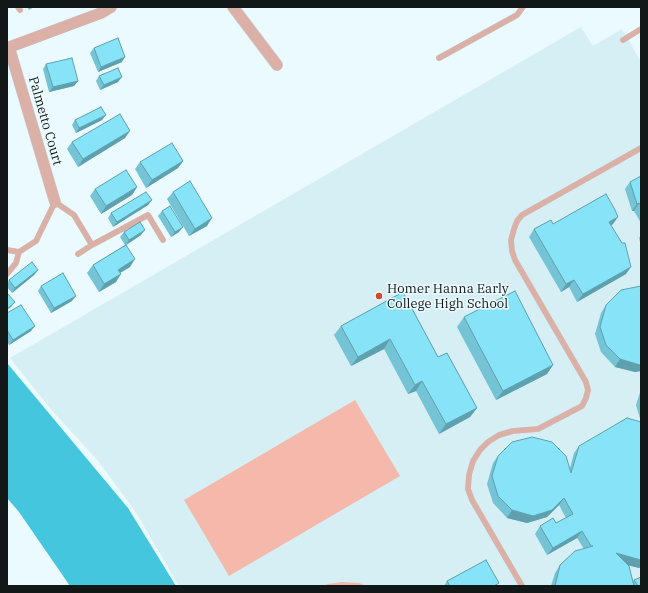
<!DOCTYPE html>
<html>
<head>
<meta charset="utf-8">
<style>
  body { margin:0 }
  #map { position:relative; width:648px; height:593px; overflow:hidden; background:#eafafe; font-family:"IBM Plex Serif",serif }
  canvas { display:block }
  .frame { position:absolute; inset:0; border:8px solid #121718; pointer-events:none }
</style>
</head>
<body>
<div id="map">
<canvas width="648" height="593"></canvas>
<div class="frame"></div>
</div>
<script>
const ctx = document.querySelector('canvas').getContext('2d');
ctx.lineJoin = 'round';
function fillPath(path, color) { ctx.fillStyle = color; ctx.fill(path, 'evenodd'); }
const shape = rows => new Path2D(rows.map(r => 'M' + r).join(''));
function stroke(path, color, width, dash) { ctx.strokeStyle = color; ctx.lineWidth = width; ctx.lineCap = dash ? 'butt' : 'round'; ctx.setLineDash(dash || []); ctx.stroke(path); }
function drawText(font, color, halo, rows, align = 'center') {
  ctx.font = font + ' "IBM Plex Serif",serif'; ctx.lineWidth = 3; ctx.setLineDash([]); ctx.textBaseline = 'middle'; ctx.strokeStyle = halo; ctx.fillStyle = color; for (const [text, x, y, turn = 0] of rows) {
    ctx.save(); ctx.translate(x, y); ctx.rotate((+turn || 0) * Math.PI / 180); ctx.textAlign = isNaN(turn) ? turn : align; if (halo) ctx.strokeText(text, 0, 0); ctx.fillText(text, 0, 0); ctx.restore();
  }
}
const built = shape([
  [581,27,593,46,622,29,641,62,641,586,179,586,135,511,99,462,49,407,10,358]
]);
const green = shape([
  [355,400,400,476,229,576,184,500],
  [342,582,359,583,367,586,322,586,328,584]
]);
const water = shape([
  [7,363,128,508,176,586,70,586,19,512,7,498]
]);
const lane = shape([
  [18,7,20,10],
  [623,40,641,29],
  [439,58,517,15,523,7],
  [7,250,19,252],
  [78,254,92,245],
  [7,274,16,263,19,252,36,241,55,202,74,215,92,245,148,215,163,240],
  [522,586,472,500,468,489,469,475,473,461,480,450,488,442,499,435,513,431,538,429,582,406,586,398,588,390,586,382,515,260,512,251,511,240,514,229,517,221,522,215,641,148]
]);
const street = shape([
  [233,7,277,65],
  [9,47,55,202],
  [7,48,101,13,111,7]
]);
const wall = shape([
  [27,7,34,7,29,10],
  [94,48,122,62,98,72,90,53],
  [46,64,78,81,74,86,49,92,43,69],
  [99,76,118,82,100,90,96,81],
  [75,120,102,120,76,133,72,125],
  [125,138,78,167,67,149,72,142],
  [183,161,178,168,146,188,135,169,140,162],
  [641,176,641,223,634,211,632,211,625,189,630,182],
  [137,187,132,195,101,214,90,196,95,189],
  [173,192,207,226,189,236,167,199],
  [148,205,113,227,108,218,111,213],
  [162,211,179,232,171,237,158,216],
  [553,224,613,224,611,225,626,274,577,302,569,287,561,292,529,237,534,229],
  [124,232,141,235,126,245,130,267,120,273,116,282,99,292,87,273,93,265,125,245,120,237],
  [641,235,641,246,639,238],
  [38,270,34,275,12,293,7,287,7,284,9,280],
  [41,286,72,301,51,313,38,291],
  [641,286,641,371,635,372,615,367,601,352,595,334,601,313,606,305],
  [403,292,438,357,477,408,470,417,439,434,416,391,408,394,384,349,351,366,334,335,341,326],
  [7,313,31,331,9,345,7,341],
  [464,317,553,365,547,374,496,400,457,327],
  [641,389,641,567,639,568,628,565,633,582,634,580,641,586,551,586,555,573,560,565,584,549,577,538,547,555,535,534,540,526,556,523,566,518,559,505,547,517,527,523,507,518,493,503,487,484,493,463,498,456,570,468,574,453,579,446,641,422,636,405],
  [447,581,497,586,444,586]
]);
const shadedWall = shape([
  [125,57,122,62,98,72,101,67],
  [122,77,118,82,100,90,104,85],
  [78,81,74,86,49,92,53,87],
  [106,115,102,120,76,133,79,128],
  [130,131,125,138,78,167,83,159],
  [183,161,178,168,146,188,152,180],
  [137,187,132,195,101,214,106,206],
  [152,200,148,205,113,227,117,222],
  [639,203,634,211,632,211,637,204],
  [618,217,613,224,604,229,609,222],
  [212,218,207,226,189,236,195,229],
  [183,227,179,232,171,237,175,232],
  [145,230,141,235,126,245,129,240],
  [135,259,130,267,113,277,118,270],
  [631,267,626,274,577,302,583,294],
  [38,270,34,275,12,293,15,288],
  [121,274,116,282,99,292,104,284],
  [574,280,569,287,561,292,566,284],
  [76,296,72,301,51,313,54,308],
  [15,302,11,307,7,310,7,309],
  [35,326,31,331,9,345,13,340],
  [390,339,384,349,351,366,358,357],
  [620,359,641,365,641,371,635,372,615,367],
  [553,365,547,374,496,400,503,391],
  [422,381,416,391,408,394,415,385],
  [477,408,470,417,439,434,446,424],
  [564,498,559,505,547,517,527,523,507,518,512,510],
  [582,531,577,538,547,555,553,548],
  [616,553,641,560,641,567,639,568,611,561]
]);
const building = shape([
  [118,38,125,57,101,67,94,48,118,38],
  [72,58,78,81,53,87,46,64,72,58],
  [118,68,122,77,104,85,99,76,118,68],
  [101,107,106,115,79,128,75,120,101,107],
  [120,114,130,131,83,159,72,142,120,114],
  [172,143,183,161,152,180,140,162,172,143],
  [126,170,137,187,106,206,95,189,126,170],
  [641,176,641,206,639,203,637,204,630,182,641,176],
  [190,181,212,218,195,229,173,192,190,181],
  [146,192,152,200,117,222,111,213,146,192],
  [606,194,615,210,618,217,609,222,622,243,625,243,631,267,583,294,574,280,566,284,534,229,551,220,553,224,606,194],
  [170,206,183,227,175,232,162,211,170,206],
  [140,222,145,230,129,240,124,232,140,222],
  [126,245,135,259,118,270,121,274,104,284,93,265,126,245],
  [32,262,38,270,15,288,9,280,32,262],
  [63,273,76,296,54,308,41,286,63,273],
  [641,286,641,365,640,365,620,359,606,345,600,327,606,305,621,290,641,286],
  [515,291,553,365,503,391,464,317,515,291],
  [403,292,438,357,447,353,477,408,446,424,422,381,415,385,390,339,358,357,341,326,403,292],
  [7,293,15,302,7,309,7,293],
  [21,305,35,326,13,340,7,330,7,313,21,305],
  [627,418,641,422,641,560,616,553,629,566,634,586,555,586,560,565,575,551,593,546,591,546,582,531,553,548,540,526,553,518,556,523,573,514,564,498,552,510,533,516,512,510,498,496,492,476,498,456,512,442,532,437,552,442,566,456,571,473,579,446,627,418],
  [486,560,499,583,494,586,450,586,447,581,486,560],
  [641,577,641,586,638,586,634,580,641,577]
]);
const markers = [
  [379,296,4,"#d3482f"]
];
const streetNames = [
  ["Palmetto Court",45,121,74]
];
const poiNames = [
  ["Homer Hanna Early",387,289],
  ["College High School",387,304]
];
fillPath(built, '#d6eff5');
fillPath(green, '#f5b9ac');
fillPath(water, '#44c6df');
stroke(lane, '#c7d6d9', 6);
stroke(street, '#c7d6d9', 12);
stroke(lane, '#dbb0a7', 5.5);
stroke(street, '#dbb0a7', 11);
fillPath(wall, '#74c4d5');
fillPath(shadedWall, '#5ea0ae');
fillPath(building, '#87e4f8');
stroke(building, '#5ea0ae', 1);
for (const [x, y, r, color] of markers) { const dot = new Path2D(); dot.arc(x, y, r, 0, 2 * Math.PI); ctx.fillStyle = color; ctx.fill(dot); stroke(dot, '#eafafe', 1.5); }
drawText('13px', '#121718', '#eafafe', streetNames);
drawText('13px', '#121718', '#eafafe', poiNames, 'left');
</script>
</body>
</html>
